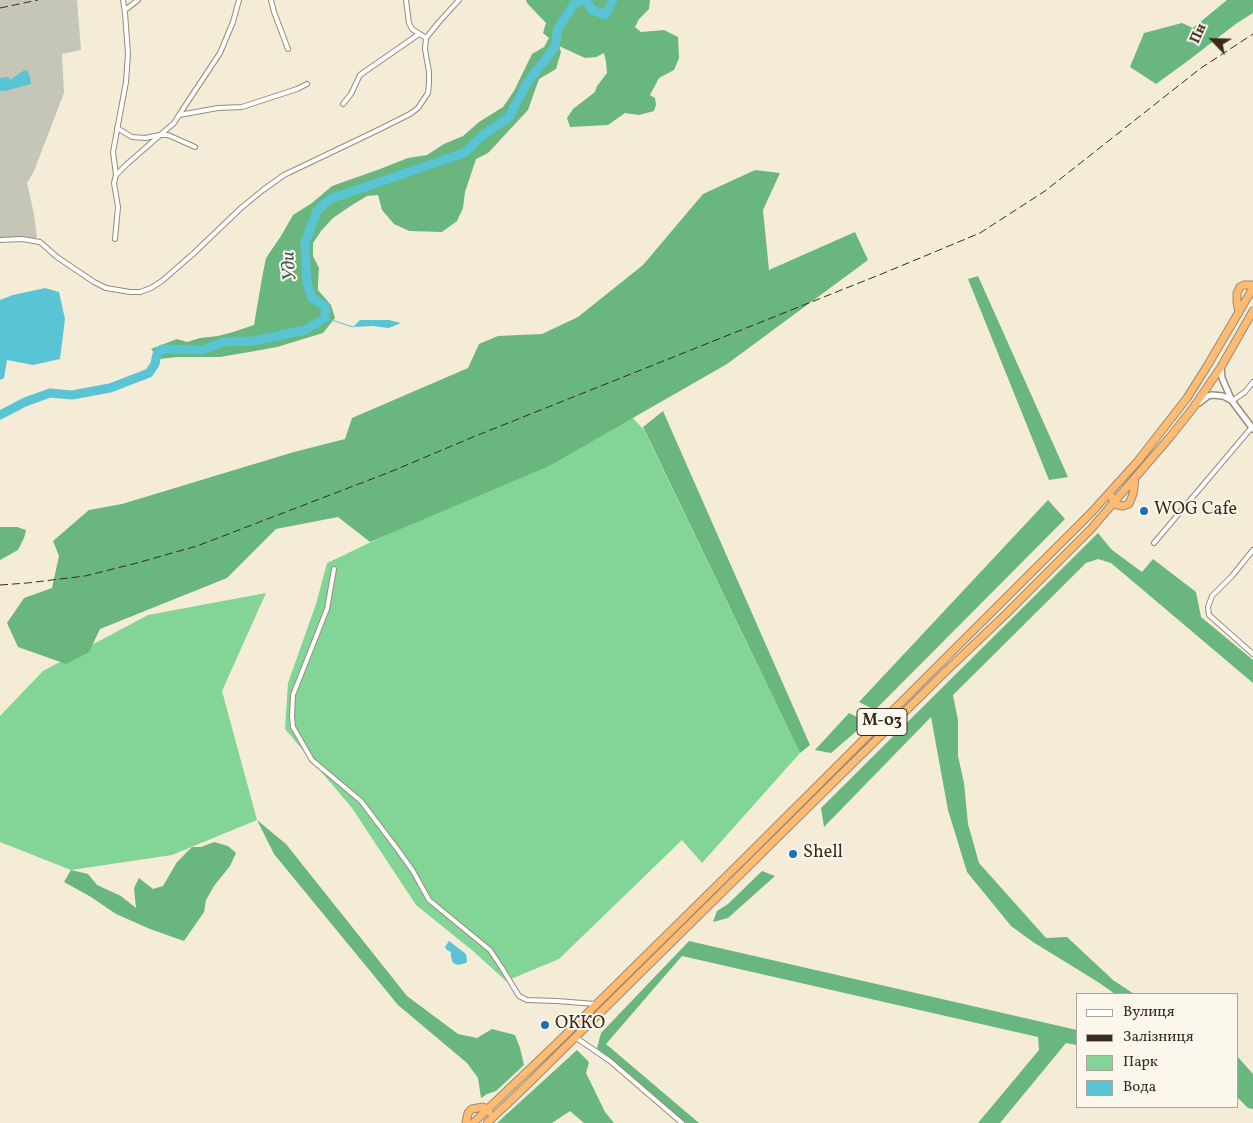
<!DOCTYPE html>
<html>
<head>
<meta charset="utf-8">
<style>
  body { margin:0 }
  #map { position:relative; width:1253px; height:1123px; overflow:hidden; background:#f4ecd6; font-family:Vollkorn,serif }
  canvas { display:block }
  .legend { position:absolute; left:1076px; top:993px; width:162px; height:115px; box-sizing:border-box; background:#fbf7ec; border:1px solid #aea59a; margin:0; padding:6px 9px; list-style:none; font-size:15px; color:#3b2a1e }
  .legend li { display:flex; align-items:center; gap:10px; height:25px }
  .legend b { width:25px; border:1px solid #aea59a }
  .north { position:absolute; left:1188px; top:15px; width:50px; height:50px; -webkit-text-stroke:4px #fbf7ec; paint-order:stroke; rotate:294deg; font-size:14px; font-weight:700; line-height:20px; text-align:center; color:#3b2a1e }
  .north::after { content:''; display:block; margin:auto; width:18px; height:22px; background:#3b2a1e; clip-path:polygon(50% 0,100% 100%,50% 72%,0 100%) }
</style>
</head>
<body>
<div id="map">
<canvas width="1253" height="1123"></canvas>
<ul class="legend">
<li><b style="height:6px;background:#fff"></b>Вулиця</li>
<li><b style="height:6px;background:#3b2a1e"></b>Залізниця</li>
<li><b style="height:14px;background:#82d596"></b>Парк</li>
<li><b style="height:14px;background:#59c4d4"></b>Вода</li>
</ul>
<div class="north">Пн</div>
</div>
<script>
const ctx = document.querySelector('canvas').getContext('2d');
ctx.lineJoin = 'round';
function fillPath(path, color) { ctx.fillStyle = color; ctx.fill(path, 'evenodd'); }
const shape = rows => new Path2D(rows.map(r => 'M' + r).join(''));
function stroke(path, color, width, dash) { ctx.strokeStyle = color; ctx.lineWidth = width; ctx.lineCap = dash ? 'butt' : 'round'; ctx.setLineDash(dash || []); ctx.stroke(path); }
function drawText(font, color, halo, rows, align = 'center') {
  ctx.font = font + ' Vollkorn,serif'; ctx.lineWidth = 4; ctx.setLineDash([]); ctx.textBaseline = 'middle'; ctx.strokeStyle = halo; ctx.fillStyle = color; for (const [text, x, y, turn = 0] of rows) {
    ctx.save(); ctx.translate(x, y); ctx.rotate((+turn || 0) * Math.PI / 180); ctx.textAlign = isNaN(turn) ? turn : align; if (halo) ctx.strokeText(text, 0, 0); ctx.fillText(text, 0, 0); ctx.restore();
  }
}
const industrial = shape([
  [0,0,77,0,81,50,62,54,64,93,34,171,27,183,34,214,37,238,0,237]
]);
const green = shape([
  [633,418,644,430,800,753,702,863,682,840,559,959,506,981,473,951,416,905,352,808,285,729,288,683,316,604,327,563],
  [266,593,222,691,257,820,172,855,71,870,0,842,0,716,43,671,148,615]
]);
const forest = shape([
  [526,0,650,0,649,9,639,19,635,27,641,32,664,30,678,37,679,58,674,70,659,78,650,95,655,98,656,105,654,111,639,115,625,113,608,125,570,127,567,118,573,109,595,92,597,86,607,73,606,62,604,53,596,57,585,58,559,46,561,52,556,69,539,79,528,110,488,153,476,159,465,192,463,208,457,221,442,232,409,231,394,224,382,210,378,195,367,196,352,205,333,218,321,231,313,243,313,256,319,268,318,284,318,290,331,305,335,318,323,333,277,347,255,351,220,357,177,357,160,359,151,349,177,339,187,342,200,338,218,336,233,332,254,325,262,278,266,258,281,236,293,215,312,203,332,186,380,169,408,158,427,155,444,144,463,136,479,122,503,107,514,91,532,54,544,47,549,38,543,33,546,23,527,3],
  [1227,0,1253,0,1253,13,1237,23,1189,60,1156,84,1130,67,1144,33,1182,23,1193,28],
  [755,170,780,173,763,210,769,270,855,232,868,260,727,364,549,466,370,542,338,517,276,529,227,578,100,629,89,652,66,664,18,647,7,623,24,598,52,588,59,556,53,541,89,510,122,504,294,452,345,439,352,418,468,368,479,344,498,336,542,334,578,317,643,265,703,194],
  [978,276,1068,477,1049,480,968,279],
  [663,411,810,745,800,753,643,427],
  [1048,500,1065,519,875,710,859,702],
  [0,527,17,527,26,530,24,538,18,550,0,560],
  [1098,533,1112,550,1142,572,1153,559,1196,592,1201,617,1253,660,1253,683,1111,563,1098,559,1086,563,953,695,958,720,958,756,964,783,968,824,979,863,1046,938,1067,937,1113,980,1134,994,1115,994,1098,982,1033,942,1011,926,967,872,948,810,931,717,824,827,821,808],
  [849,713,867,722,831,753,815,750],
  [257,820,286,844,407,996,458,1034,477,1038,492,1029,515,1035,520,1048,524,1065,496,1091,487,1094,481,1098,478,1078,467,1063,398,1005,274,854],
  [214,842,228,846,236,853,230,866,214,886,206,900,204,912,184,941,150,929,116,914,91,897,64,882,71,870,88,874,97,885,121,896,136,908,134,888,139,878,153,889,163,886,177,862,192,847,201,847],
  [762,871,775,876,728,918,713,922,717,911,728,904],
  [689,941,1077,1030,1077,1045,1066,1043,1000,1123,978,1123,1039,1050,1038,1037,682,956,606,1044,699,1123,686,1123,597,1048,601,1033],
  [577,1050,589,1062,586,1073,605,1112,614,1123,584,1123,570,1111,552,1123,497,1123],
  [1237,1056,1253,1074,1253,1109,1248,1108,1237,1097]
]);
const water = shape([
  [27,70,30,77,31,84,5,91,0,91,0,78,8,77,10,80,23,71],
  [45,288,59,292,65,319,60,359,33,365,7,360,4,378,0,380,0,300,13,295],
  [360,320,389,320,401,323,389,328,372,326,353,327],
  [449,941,466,954,467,961,466,963,458,965,453,963,451,957,451,952,447,950,445,947]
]);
const stream = shape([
  [325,318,353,327]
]);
const river = shape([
  [587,0,591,9,605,15,613,0],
  [0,415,25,402,50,393,72,395,110,388,149,373,155,364,157,354,162,349,202,350,224,342,253,341,305,330,325,318,326,307,312,298,307,283,305,243,317,211,330,199,464,153,482,136,509,117,527,83,555,47,558,28,574,4,583,0]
]);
const minor = shape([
  [271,0,274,12,288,49],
  [406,0,409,23,412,29,426,38],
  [125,10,138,0],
  [343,104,351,94,360,75,419,34],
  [179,115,218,108,242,107,297,89,307,84],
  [117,128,132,137,145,138,160,135,168,135,195,147],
  [116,175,113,152,126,82,128,54,125,13,123,0],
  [115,239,118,207,114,183,116,175,127,164,174,123,179,115,220,53,233,22,239,0],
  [0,240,22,239,40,242,57,257,94,282,106,288,130,292,140,292,151,288,162,281,194,253,241,208,263,190,284,175,376,131,410,114,418,108,428,93,429,83,429,72,425,49,426,38,439,22,459,0],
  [1232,401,1245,392,1253,382],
  [1154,543,1252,427],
  [1253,550,1232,576,1212,596,1208,607,1209,615,1253,654],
  [334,569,327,609,293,695,292,717,293,727,312,760,361,801,398,850,413,871,429,900,490,950,502,968,519,996,527,1000,557,1001,595,1004],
  [575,1037,610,1061,682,1123]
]);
const tertiary = shape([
  [1221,367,1222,378,1232,401,1253,429],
  [1199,403,1208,396,1212,395,1223,396,1231,400]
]);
const trunk = shape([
  [1239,313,1237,301,1237,293,1240,287,1244,285,1253,285],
  [1112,497,1113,502,1117,505,1123,506,1129,504,1133,494,1135,478],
  [466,1123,468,1113,472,1109,483,1107,487,1109,489,1112],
  [473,1123,554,1046,750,853,1090,514,1138,461,1187,398,1206,368,1253,288],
  [487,1123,525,1087,944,673,1005,615,1091,529,1170,437,1193,408,1221,367,1253,311]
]);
const rail = shape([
  [0,8,38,0],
  [0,585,27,583,85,576,137,563,197,546,390,472,473,437,884,273,980,233,1045,191,1201,68,1253,34]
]);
const markers = [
  [1144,511,5,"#1f6fb2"],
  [793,854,5,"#1f6fb2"],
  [545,1025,5,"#1f6fb2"]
];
const shields = [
  [882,722,50]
];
const shieldNames = [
  ["М-03",882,722]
];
const poiNames = [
  ["WOG Cafe",1154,511],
  ["Shell",803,854],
  ["ОККО",555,1025]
];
const waterNames = [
  ["Уди",291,266,-94]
];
fillPath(industrial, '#c5c5b8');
fillPath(green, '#82d596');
fillPath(forest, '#69b67f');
fillPath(water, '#59c4d4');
stroke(stream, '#59c4d4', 1);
stroke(river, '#59c4d4', 9);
stroke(minor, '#988b7a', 6);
stroke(tertiary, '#988b7a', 8);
stroke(trunk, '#988b7a', 9);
stroke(minor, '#fff', 4);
stroke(tertiary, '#fff', 5);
stroke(trunk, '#febb71', 7);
stroke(rail, '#3b2a1e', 1, [8, 4]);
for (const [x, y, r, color] of markers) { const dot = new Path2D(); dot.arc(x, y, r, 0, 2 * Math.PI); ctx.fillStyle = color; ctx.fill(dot); stroke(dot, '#fbf7ec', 2); }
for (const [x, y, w] of shields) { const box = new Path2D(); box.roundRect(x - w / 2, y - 13.5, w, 27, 4); ctx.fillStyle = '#fbf7ec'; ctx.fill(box); stroke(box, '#3b2a1e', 1); }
drawText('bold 16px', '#3b2a1e', null, shieldNames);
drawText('18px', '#3b2a1e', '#fbf7ec', poiNames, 'left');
drawText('italic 19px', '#445855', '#fbf7ec', waterNames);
</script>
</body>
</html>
